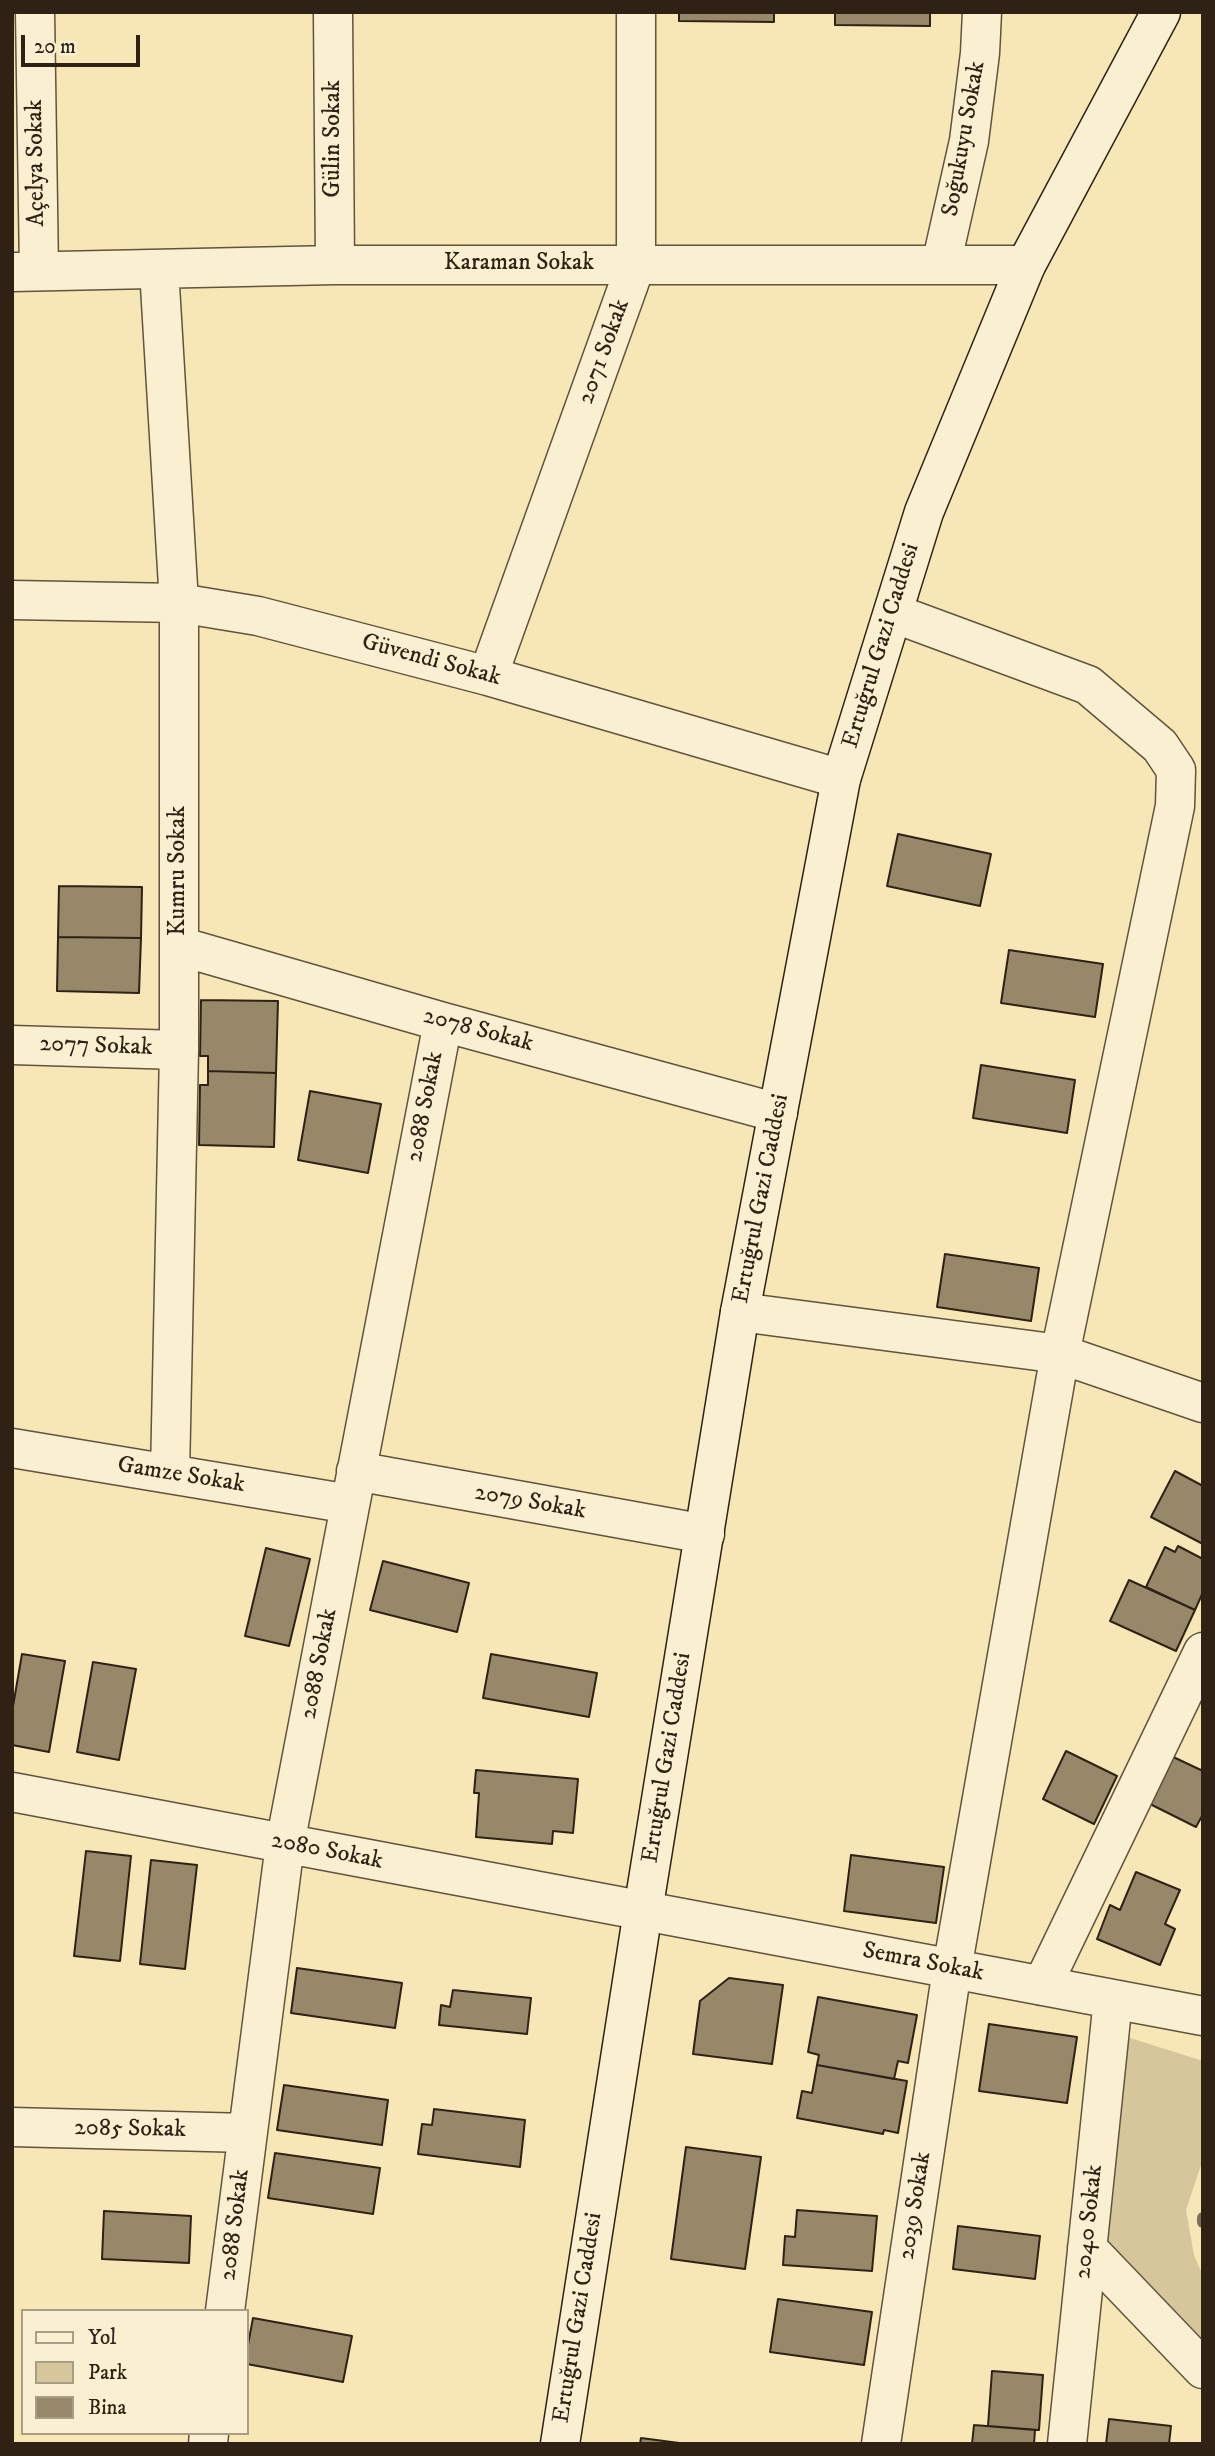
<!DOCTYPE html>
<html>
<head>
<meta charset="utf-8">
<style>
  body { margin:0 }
  #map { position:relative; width:1215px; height:2456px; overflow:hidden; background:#f7e7b6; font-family:"IM FELL DW Pica",serif }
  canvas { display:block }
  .frame { position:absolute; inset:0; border:14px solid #2f2215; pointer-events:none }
  .legend { position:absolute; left:21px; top:2309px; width:228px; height:126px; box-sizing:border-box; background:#faefd0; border:2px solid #a99d85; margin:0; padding:9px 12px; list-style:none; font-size:21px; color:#2f2215 }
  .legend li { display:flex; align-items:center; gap:14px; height:35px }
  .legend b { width:35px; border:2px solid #a99d85 }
  .scale { position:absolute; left:21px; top:35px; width:119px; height:32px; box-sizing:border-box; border:4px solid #2f2215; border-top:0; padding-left:9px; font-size:21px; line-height:24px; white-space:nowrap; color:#2f2215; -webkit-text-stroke:5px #faefd0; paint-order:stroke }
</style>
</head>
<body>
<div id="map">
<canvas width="1215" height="2456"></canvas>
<div class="frame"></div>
<ul class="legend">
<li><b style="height:9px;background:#faefd0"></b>Yol</li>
<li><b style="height:19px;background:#d5c69b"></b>Park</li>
<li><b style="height:19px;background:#978869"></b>Bina</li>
</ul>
<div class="scale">20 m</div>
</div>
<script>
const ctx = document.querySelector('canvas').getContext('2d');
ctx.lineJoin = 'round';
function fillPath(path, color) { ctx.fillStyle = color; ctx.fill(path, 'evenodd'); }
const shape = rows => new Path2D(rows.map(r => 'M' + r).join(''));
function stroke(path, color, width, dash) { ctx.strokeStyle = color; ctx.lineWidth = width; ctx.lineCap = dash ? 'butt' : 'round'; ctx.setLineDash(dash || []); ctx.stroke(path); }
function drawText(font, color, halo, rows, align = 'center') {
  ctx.font = font + ' "IM FELL DW Pica",serif'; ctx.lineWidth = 5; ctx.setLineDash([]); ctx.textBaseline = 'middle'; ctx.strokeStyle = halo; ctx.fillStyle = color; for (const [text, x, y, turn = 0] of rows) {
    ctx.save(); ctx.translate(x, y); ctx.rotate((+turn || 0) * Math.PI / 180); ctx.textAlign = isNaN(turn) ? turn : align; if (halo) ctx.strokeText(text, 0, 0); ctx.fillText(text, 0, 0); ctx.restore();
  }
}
const green = shape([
  [1124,2036,1203,2061,1203,2159,1186,2210,1194,2255,1203,2276,1203,2347,1106,2240]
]);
const stream = shape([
  [1203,2218,1203,2222]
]);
const building = shape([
  [679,12,774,12,774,22,679,21,679,12],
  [835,12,930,12,930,26,835,25,835,12],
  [898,834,991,854,980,906,887,886,898,834],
  [59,886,142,887,141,938,58,937,59,886],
  [58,937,141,938,139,993,57,991,58,937],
  [1009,950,1103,964,1095,1017,1001,1003,1009,950],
  [201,1000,278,1001,276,1073,208,1071,208,1056,200,1056,201,1000],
  [981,1065,1075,1080,1067,1133,973,1118,981,1065],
  [208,1071,276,1073,274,1147,199,1145,200,1085,208,1085,208,1071],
  [310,1091,381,1104,368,1173,298,1160,310,1091],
  [945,1254,1039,1268,1031,1321,937,1307,945,1254],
  [1175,1471,1203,1486,1203,1544,1151,1517,1175,1471],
  [1178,1546,1203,1559,1203,1592,1195,1610,1146,1587,1165,1547,1175,1552,1178,1546],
  [266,1548,310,1559,289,1646,245,1636,266,1548],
  [383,1561,469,1583,457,1632,370,1610,383,1561],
  [1129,1580,1195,1610,1176,1651,1110,1621,1129,1580],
  [22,1654,65,1661,49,1752,12,1745,12,1712,22,1654],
  [491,1654,597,1673,589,1717,483,1698,491,1654],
  [93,1662,136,1669,119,1760,77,1752,93,1662],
  [1066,1751,1117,1776,1094,1824,1043,1799,1066,1751],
  [1169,1755,1203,1771,1203,1814,1196,1827,1146,1802,1169,1755],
  [476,1770,578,1779,573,1833,553,1831,552,1844,476,1837,479,1793,474,1793,476,1770],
  [86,1851,131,1856,120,1961,74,1956,86,1851],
  [851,1855,944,1867,936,1923,844,1911,851,1855],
  [151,1860,197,1865,185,1969,140,1964,151,1860],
  [1136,1872,1180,1890,1165,1924,1175,1929,1160,1965,1097,1939,1110,1905,1120,1910,1136,1872],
  [297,1968,402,1983,395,2028,291,2013,297,1968],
  [729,1978,783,1985,772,2064,693,2054,700,2001,729,1978],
  [453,1990,531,1998,527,2034,439,2025,441,2005,450,2007,453,1990],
  [818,1997,917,2015,908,2063,898,2061,894,2079,817,2065,819,2055,808,2052,818,1997],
  [989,2024,1077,2037,1067,2103,979,2091,989,2024],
  [817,2065,907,2081,898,2133,884,2130,883,2134,797,2118,802,2091,812,2093,817,2065],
  [284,2085,388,2100,382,2145,277,2130,284,2085],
  [434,2109,525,2120,520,2167,418,2154,422,2124,432,2125,434,2109],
  [686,2147,761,2157,745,2269,671,2259,686,2147],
  [275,2153,380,2168,373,2214,268,2198,275,2153],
  [797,2210,877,2216,872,2271,783,2265,785,2236,795,2237,797,2210],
  [104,2211,191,2216,189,2263,102,2259,104,2211],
  [958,2226,1040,2236,1035,2279,953,2269,958,2226],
  [778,2299,872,2312,864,2365,770,2352,778,2299],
  [253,2318,352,2336,343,2382,247,2364,247,2350,253,2318],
  [992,2371,1043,2375,1039,2430,988,2426,992,2371],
  [1109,2419,1171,2426,1169,2444,1106,2444,1109,2419],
  [974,2425,1035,2430,1034,2444,972,2444,974,2425],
  [641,2438,687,2444,640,2444,641,2438]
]);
const street = shape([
  [35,12,39,271],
  [333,12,335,265],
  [941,265,969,141,980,53,982,12],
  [159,269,179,603,179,1050,170,1474],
  [12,272,335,265,1026,265],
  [12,600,179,603,258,616,488,676,841,779],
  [488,676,636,264,636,12],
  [179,946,443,1022,778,1113],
  [12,1045,179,1050],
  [740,1312,1060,1354,1203,1403],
  [12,1448,350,1504],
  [356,1471,705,1534],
  [12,1792,1203,2016],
  [1042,1986,1203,1652],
  [12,2127,248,2133],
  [1087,2248,1203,2369],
  [225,2311,285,1844,443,1022],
  [208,2444,209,2433],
  [881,2444,952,1969,1060,1354,1175,806,1176,770,1160,746,1088,685,893,613],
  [1067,2444,1113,1999]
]);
const secondary = shape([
  [560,2444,643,1911,740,1312,841,779,924,512,1026,265,1161,12]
]);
const streetNames = [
  ["Gülin Sokak",334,139,-90],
  ["Soğukuyu Sokak",965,139,-80],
  ["Açelya Sokak",37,163,-91],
  ["Karaman Sokak",519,264],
  ["2071 Sokak",605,352,-70],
  ["Ertuğrul Gazi Caddesi",882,646,-73],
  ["Güvendi Sokak",431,661,15],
  ["Kumru Sokak",179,871,-90],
  ["2078 Sokak",478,1031,15],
  ["2077 Sokak",96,1047,2],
  ["2088 Sokak",426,1107,-79],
  ["Ertuğrul Gazi Caddesi",762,1199,-79],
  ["Gamze Sokak",181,1476,9],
  ["2079 Sokak",530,1503,10],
  ["2088 Sokak",320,1664,-79],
  ["Ertuğrul Gazi Caddesi",668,1758,-81],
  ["2080 Sokak",327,1852,11],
  ["Semra Sokak",923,1963,11],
  ["2085 Sokak",130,2130,1],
  ["2039 Sokak",916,2206,-81],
  ["2040 Sokak",1090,2222,-84],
  ["2088 Sokak",236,2225,-83],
  ["Ertuğrul Gazi Caddesi",579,2318,-81]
];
fillPath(green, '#d5c69b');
stroke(stream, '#7e7055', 12);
fillPath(building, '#978869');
stroke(building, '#2f2215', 2);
stroke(street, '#61533d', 41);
stroke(secondary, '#2f2215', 41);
stroke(street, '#faefd0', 38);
stroke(secondary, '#faefd0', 38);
drawText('24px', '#2f2215', '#faefd0', streetNames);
</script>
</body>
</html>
